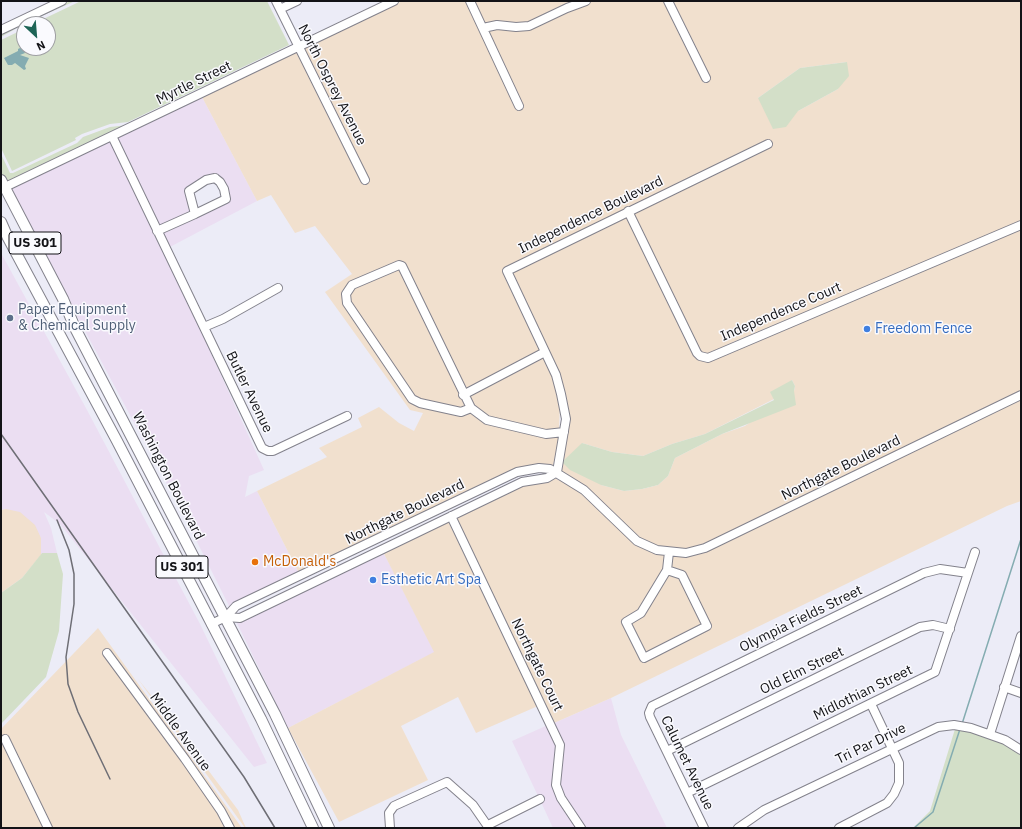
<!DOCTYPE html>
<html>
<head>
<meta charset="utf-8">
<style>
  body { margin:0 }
  #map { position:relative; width:1022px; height:829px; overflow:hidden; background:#ececf7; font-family:"IBM Plex Sans",sans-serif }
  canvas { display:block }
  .frame { position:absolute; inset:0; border:2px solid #131317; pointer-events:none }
  .north { position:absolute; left:16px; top:16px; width:40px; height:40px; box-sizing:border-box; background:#fafafe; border:1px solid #9e9ea2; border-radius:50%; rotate:154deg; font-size:11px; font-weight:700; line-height:16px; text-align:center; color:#131317 }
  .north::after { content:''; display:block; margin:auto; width:14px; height:18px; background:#1e6456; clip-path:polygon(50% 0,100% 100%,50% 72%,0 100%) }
</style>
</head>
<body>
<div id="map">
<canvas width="1022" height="829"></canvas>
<div class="frame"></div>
<div class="north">N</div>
</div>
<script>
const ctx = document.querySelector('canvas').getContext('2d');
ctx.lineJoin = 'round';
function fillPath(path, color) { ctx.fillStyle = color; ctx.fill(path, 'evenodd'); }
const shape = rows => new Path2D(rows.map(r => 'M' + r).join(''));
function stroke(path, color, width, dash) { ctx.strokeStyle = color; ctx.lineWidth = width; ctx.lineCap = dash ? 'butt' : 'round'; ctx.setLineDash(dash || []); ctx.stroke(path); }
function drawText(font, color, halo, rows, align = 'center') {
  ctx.font = font + ' "IBM Plex Sans",sans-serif'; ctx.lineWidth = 3; ctx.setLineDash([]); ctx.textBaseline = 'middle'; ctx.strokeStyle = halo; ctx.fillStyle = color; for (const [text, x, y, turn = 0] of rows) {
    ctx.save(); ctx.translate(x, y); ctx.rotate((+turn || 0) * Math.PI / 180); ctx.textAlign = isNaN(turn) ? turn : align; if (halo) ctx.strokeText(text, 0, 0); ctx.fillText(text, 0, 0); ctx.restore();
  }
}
const commercial = shape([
  [202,97,257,201,168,248,161,233,229,200,230,195,227,188,219,176,204,177,195,182,187,189,185,192,191,212,158,227,116,138],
  [111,141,183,291,264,470,249,476,245,497,257,491,301,577,231,610,183,514,9,189],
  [1,253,87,410,200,624,267,763,254,767,60,524,44,512,51,528,57,553,42,553,41,555,41,538,6,509,1,510],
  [380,546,435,652,288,728,234,617],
  [611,698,621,735,667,828,585,828,563,796,559,785,563,745,554,723],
  [548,725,557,746,553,784,578,828,553,828,541,802,544,800,541,795,538,796,512,741]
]);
const industrial = shape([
  [402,1,467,1,518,111,523,108,474,1,665,1,704,83,710,80,671,1,1021,1,1021,222,731,343,710,353,701,353,633,213,772,146,769,140,505,268,505,278,541,351,464,390,404,265,343,292,410,401,471,412,481,421,545,437,558,437,558,442,552,471,524,471,301,577,257,491,327,457,319,448,362,427,358,418,379,407,399,423,414,431,423,413,410,410,325,292,352,274,315,226,295,233,271,195,257,201,202,97,297,51,364,185,369,182,303,48],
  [847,62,838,89,798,111,758,98,800,68],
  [627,216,699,359,1021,229,1021,391,704,544,685,549,657,547,638,538,558,473,566,404,510,272],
  [792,380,795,386,794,391,745,426,722,434,675,458,668,476,658,485,642,489,624,491,601,485,582,443,612,452,643,456,672,444,705,434,774,399],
  [399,269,464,403,466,407,461,408,420,400,414,397,352,305,349,295,356,286],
  [544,357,553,376,560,404,559,431,546,430,488,417,474,407,467,396],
  [1021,399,1021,501,1007,506,611,698,554,723,450,512,515,481,554,478,576,488,635,544,653,553,666,555,666,566,638,611,625,619,641,659,709,629,684,573,679,569,672,567,672,556,687,556],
  [6,509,20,512,35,525,41,538,41,555,22,578,1,593,1,510],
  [445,515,538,706,476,733,458,697,401,726,428,780,339,822,288,728,434,652,380,546],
  [668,574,680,577,703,624,645,654,630,624,643,615],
  [98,628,242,828,1,828,1,729],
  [138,679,170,719,238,810,246,828,245,828]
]);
const green = shape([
  [70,1,75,1,24,24,1,37,1,34],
  [81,1,267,1,289,45,128,122,110,124,82,134,75,138,76,140,12,171,1,148,1,40,24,29,24,48,48,48,48,24,33,24],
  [847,62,849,76,838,89,798,111,786,127,773,129,758,98,800,68],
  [128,125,6,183,1,174,1,154,10,173,13,173,77,143,83,137,110,127],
  [792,380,795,386,794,391,796,405,722,434,675,458,668,476,658,485,642,489,624,491,601,485,570,470,562,462,582,443,612,452,643,456,672,444,705,434,774,400,770,392],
  [42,553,57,553,63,574,59,631,46,677,1,724,1,593,22,578],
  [955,729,970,731,1004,743,1021,754,1021,828,913,828,930,811]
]);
const water = shape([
  [22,47,25,53,20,55,29,58,25,66,26,69,24,70,15,63,12,65,8,65,4,58,18,51,18,49]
]);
const stream = shape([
  [962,724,1021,539],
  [914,828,933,812,960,729]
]);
const minor = shape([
  [276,1,365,180],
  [470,1,519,106],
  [668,1,706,78],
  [280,9,297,1],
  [483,28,497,25,516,27,529,26,567,8,586,1],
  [1,30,62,1],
  [112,136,262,448,268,451,273,451,347,416],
  [215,178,220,182,224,189,226,199,195,214,189,191,206,180,215,178],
  [1,189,394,1],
  [628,211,697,353,700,356,708,358,1021,225],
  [157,231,195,214],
  [204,327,223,319,278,288],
  [463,395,545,352],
  [471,408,461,412,420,403,412,399,347,303,346,294,352,285,399,265,402,266,471,408,487,420,546,434,564,432],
  [557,472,566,419,561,394,556,375,507,271,768,144],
  [451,516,560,745,556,785,561,798,581,828],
  [667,570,682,575,707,626,644,658,626,622,641,613,667,570],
  [667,570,669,552],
  [226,617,240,618,522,482,547,478,557,472],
  [211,624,226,617,236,606,517,472,539,468,550,469,584,490,637,541,657,550,686,553,705,548,1021,395],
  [107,653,185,759,221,811,230,828],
  [1004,687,1021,693],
  [990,734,1021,636],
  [5,739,48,828],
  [667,751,920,627,933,625,950,629],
  [687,793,935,672,975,552],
  [488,825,540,799],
  [390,828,389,813,394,806,447,782,473,805,489,828],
  [704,828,650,717,649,713,652,706,924,573,940,569,968,573],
  [738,828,764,810,938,727,954,725,971,728,1005,740,1021,750],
  [839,828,887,803,894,794,899,783,899,763,871,704]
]);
const major = shape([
  [1,180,63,299,75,328,275,714,329,828],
  [1,222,8,238,117,441,261,719,313,828]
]);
const rail = shape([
  [1,434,244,777,275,828],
  [57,520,69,550,74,574,74,604,66,657,68,684,78,712,110,779]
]);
const markers = [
  [10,318,4,"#5c6f8a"],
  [867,329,4,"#3f7fe0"],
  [255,562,4,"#e8710a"],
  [373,580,4,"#3f7fe0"]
];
const shields = [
  [35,243,52],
  [182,567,52]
];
const shieldNames = [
  ["US 301",35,243],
  ["US 301",182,567]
];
const streetNames = [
  ["Myrtle Street",194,83,-26],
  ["North Osprey Avenue",332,85,63],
  ["Independence Boulevard",591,215,-26],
  ["Independence Court",781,312,-23],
  ["Butler Avenue",249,392,64],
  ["Northgate Boulevard",841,468,-26],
  ["Washington Boulevard",168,476,63],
  ["Northgate Boulevard",405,512,-26],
  ["Olympia Fields Street",801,619,-26],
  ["Northgate Court",537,665,64],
  ["Old Elm Street",802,671,-26],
  ["Midlothian Street",863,693,-26],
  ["Middle Avenue",180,732,54],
  ["Tri Par Drive",871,744,-26],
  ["Calumet Avenue",687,763,64]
];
const serviceNames = [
  ["Paper Equipment",18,310],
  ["& Chemical Supply",18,326]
];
const shopNames = [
  ["Freedom Fence",875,329],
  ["Esthetic Art Spa",381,580]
];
const foodNames = [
  ["McDonald's",263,562]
];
fillPath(commercial, '#ebdef2');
fillPath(industrial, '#f1e0ce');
fillPath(green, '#d3dfc8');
fillPath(water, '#84acb1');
stroke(stream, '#84acb1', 1.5);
stroke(minor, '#83828c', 10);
stroke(major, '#83828c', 12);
stroke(minor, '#fff', 8);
stroke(major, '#fff', 10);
stroke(rail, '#6e6e75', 1.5);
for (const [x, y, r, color] of markers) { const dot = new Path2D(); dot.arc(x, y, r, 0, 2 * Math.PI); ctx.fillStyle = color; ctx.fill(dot); stroke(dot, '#fafafe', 1.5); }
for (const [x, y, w] of shields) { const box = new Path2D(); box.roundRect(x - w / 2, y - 11, w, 22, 3); ctx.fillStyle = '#fafafe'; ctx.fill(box); stroke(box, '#131317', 1); }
drawText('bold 13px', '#131317', null, shieldNames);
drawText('14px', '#131317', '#fafafe', streetNames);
drawText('14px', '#4e5e75', '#fafafe', serviceNames, 'left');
drawText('14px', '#366cbe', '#fafafe', shopNames, 'left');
drawText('14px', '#c56008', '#fafafe', foodNames, 'left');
</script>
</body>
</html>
